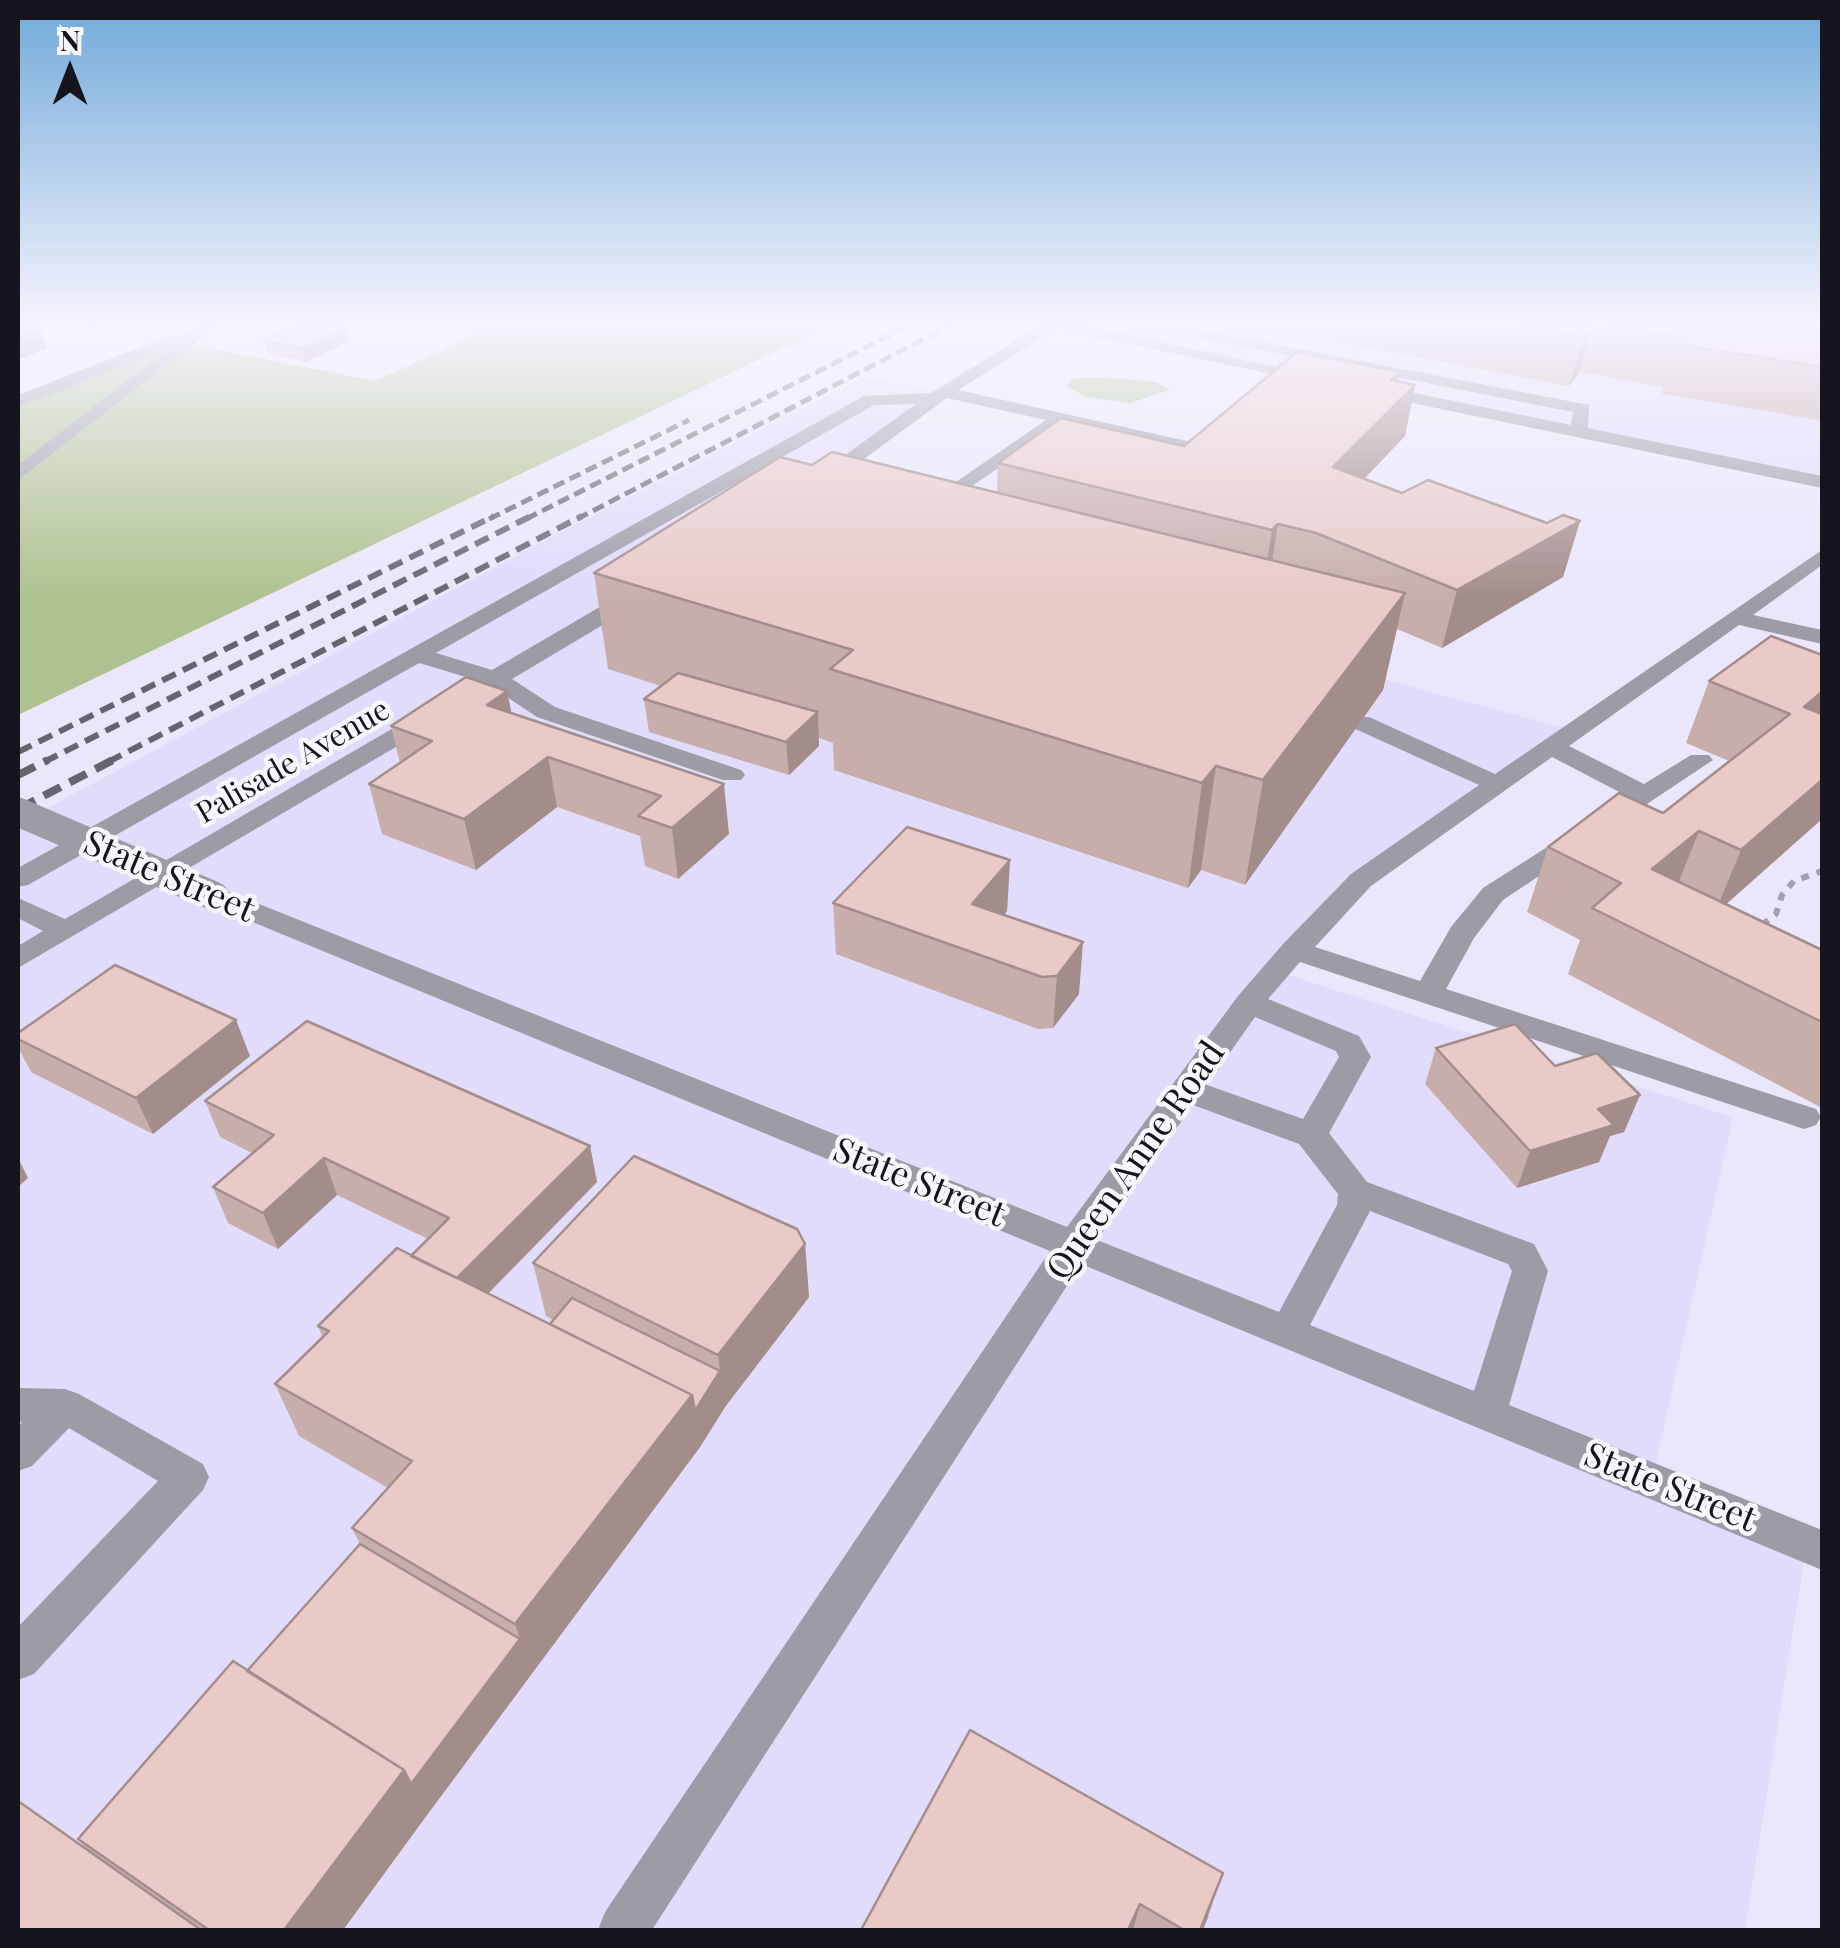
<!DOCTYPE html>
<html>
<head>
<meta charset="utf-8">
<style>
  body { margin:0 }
  #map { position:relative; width:1840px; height:1948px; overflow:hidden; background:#eae7fc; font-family:"Playfair Display",serif }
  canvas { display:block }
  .frame { position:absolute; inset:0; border:20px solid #16141d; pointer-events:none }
  .north { position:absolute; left:20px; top:20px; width:100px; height:100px; -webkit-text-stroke:8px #f7f6fb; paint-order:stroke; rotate:0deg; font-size:28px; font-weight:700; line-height:40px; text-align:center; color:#16141d }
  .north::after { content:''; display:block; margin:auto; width:35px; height:45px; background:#16141d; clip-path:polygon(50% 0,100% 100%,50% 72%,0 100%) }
</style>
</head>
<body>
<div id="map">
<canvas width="1840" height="1948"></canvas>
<div class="frame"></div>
<div class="north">N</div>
</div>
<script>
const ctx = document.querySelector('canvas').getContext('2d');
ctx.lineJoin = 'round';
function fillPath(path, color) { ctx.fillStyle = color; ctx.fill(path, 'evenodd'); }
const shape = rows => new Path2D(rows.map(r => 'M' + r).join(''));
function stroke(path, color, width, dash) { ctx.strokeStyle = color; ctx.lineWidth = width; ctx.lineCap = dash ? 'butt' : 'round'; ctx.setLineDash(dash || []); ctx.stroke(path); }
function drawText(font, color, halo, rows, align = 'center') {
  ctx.font = font + ' "Playfair Display",serif'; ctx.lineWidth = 9; ctx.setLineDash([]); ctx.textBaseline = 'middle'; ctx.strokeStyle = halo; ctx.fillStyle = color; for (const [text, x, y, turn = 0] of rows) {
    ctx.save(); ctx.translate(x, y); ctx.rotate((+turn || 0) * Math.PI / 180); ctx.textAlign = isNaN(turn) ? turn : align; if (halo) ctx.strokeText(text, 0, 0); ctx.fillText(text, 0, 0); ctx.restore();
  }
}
const built = shape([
  [1060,325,1822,325,1822,482,1433,402],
  [862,378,945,392,774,515,1575,731,1361,880,1275,971,1733,1117,1652,1480,1807,1543,1745,1930,18,1930,18,824,555,535]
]);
const green = shape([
  [207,325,187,344,375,381,482,332,451,325,831,325,18,715,18,401],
  [1095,377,1156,382,1170,390,1130,403,1086,397,1066,386,1072,379]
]);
const path = shape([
  [1762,925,1776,914,1782,895,1794,881,1822,871]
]);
const minor = shape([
  [200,325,218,325,18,480,18,465,174,345,24,405,18,406,18,395,171,335,184,337,200,325],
  [1041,325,1085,325,1324,378,1315,383,1057,329,958,390,1196,443,1213,428,1228,432,1200,455,1063,424,931,514,921,508,924,504,1046,420,947,398,830,484,816,484,816,476,916,404,874,405,436,653,492,670,627,591,643,591,643,601,512,679,555,707,741,770,745,775,741,780,723,780,537,717,495,689,18,968,18,946,43,931,18,918,18,898,65,919,476,680,419,663,28,885,18,887,18,868,864,396,931,393,1041,325],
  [1175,325,1589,405,1588,428,1822,476,1822,488,1369,394,1369,386,1375,385,1571,425,1573,412,1180,334,1172,329,1175,325],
  [1822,550,1822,565,1753,615,1822,630,1822,644,1739,625,1569,746,1644,784,1691,755,1709,755,1713,760,1503,900,1474,938,1446,989,1816,1109,1821,1117,1816,1125,1804,1129,1792,1125,1300,962,1268,999,1359,1036,1371,1057,1329,1133,1367,1182,1534,1244,1548,1271,1509,1405,1822,1530,1822,1570,1081,1264,652,1930,598,1930,605,1912,1050,1251,204,902,200,896,204,890,224,890,1067,1227,1238,996,1284,943,1351,874,1479,785,1351,727,1348,722,1351,717,1369,717,1495,774,1822,550],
  [1552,757,1627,796,1483,888,1451,927,1420,981,1315,947,1371,886,1552,757],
  [1255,1017,1336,1051,1339,1057,1303,1119,1207,1085,1255,1017],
  [1193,1105,1299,1144,1338,1194,1337,1205,1279,1312,1097,1240,1193,1105],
  [1370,1211,1508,1264,1512,1271,1474,1391,1310,1325,1370,1211],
  [18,1388,65,1389,79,1394,203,1464,209,1477,203,1490,34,1674,18,1680,18,1627,158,1481,69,1428,32,1466,18,1471,18,1427,22,1422,18,1422,18,1388]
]);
const railFar2 = shape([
  [489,519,689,420],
  [526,519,910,325],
  [577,519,951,325]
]);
const railFar1 = shape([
  [18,752,494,516],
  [44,762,531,516],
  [108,762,582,516]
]);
const rail = shape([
  [18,775,48,760],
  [18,809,113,760]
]);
const minorBridge = shape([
  [18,812,214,896]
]);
const wall = shape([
  [62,325,102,325,86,331],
  [1278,325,1822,325,1822,423,1817,420,1662,394,1664,387,1580,372,1569,386,1337,342,1338,337],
  [346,328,349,341,306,362,268,354,264,341],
  [1400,372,1398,381,1415,385,1405,436,1364,479,1402,493,1547,523,1580,521,1563,577,1442,648,1397,629,1383,690,1245,885,1201,870,1188,888,834,770,833,743,819,738,819,746,789,775,649,732,644,699,661,686,608,669,594,573,812,465,997,493,998,463,1184,446],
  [1822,655,1822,819,1726,904,1822,950,1822,1108,1568,974,1580,940,1527,912,1548,847,1663,813,1729,761,1686,743,1709,681],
  [512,713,729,834,678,879,645,866,640,836,557,807,476,870,382,834,369,784,400,763,391,726],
  [1010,860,1007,911,1004,915,1079,994,1053,1028,1038,1029,836,954,833,903],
  [18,1033,250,1056,153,1134,31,1072,18,1047],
  [1436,1048,1555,1066,1640,1095,1624,1132,1610,1136,1599,1162,1517,1188,1425,1084],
  [205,1101,590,1146,597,1182,488,1294,550,1324,553,1320,546,1316,533,1263,805,1244,809,1297,725,1407,700,1447,427,1815,343,1930,18,1930,90,1853,78,1839,247,1671,360,1544,352,1528,388,1488,299,1436,275,1384,323,1338,318,1326,411,1256,428,1239,337,1195,278,1249,228,1223,213,1187,252,1153,220,1137],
  [970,1730,1209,1916,1203,1930,861,1930]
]);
const shadedWall = shape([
  [31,325,39,325,47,348,18,360,18,330],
  [84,325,102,325,86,331],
  [1592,325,1580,372,1569,386,1583,337],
  [346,328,349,341,306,362,303,348],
  [1400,372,1392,408,1415,385,1405,436,1323,522,1333,467,1391,380],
  [1580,521,1563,577,1442,648,1457,590],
  [1278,524,1269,580,1263,587,1272,530],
  [1405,593,1383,690,1245,885,1263,780],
  [507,691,517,739,487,705],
  [1822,692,1822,732,1804,707],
  [818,712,819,746,789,775,786,742],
  [548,757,557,807,476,870,464,819],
  [1216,766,1201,870,1188,888,1202,783],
  [1822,780,1822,819,1714,915,1741,850],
  [724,784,729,834,678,879,672,828],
  [1699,831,1673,896,1652,869],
  [1010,860,1007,911,973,953,972,904],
  [1083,942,1079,994,1053,1028,1057,976],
  [236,1020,250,1056,153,1134,136,1098],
  [1640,1095,1624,1132,1610,1136,1599,1162,1517,1188,1530,1151,1598,1109],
  [590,1146,597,1182,459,1323,448,1287],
  [18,1158,28,1178,18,1187],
  [324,1158,337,1195,278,1249,263,1213],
  [805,1244,809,1297,725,1407,700,1447,427,1815,343,1930,284,1930,404,1770,520,1639,515,1624,692,1395,720,1371,718,1355],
  [1223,1873,1203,1930,1200,1930],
  [1140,1904,1133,1930,1128,1930]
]);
const building = shape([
  [18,325,31,325,18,330,18,325],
  [298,325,332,325,346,328,303,348,264,341,298,325],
  [1519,325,1592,325,1583,337,1519,325],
  [1607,325,1822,325,1822,367,1677,344,1681,338,1607,325],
  [1297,352,1400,372,1391,380,1415,385,1333,467,1402,493,1428,480,1547,523,1563,515,1580,521,1457,590,1316,533,1278,524,1272,530,998,463,1061,418,1184,446,1297,352],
  [832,452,1405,593,1263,780,1216,766,1202,783,830,669,853,650,594,573,780,457,812,465,832,452],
  [1771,636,1822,655,1822,692,1804,707,1822,714,1822,780,1741,850,1699,831,1652,869,1822,950,1822,1022,1592,908,1621,883,1548,847,1619,793,1663,813,1790,714,1709,681,1771,636],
  [678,673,818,712,786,742,644,699,678,673],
  [466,677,507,691,487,705,724,784,672,828,638,816,661,796,548,757,464,819,369,784,432,741,391,726,466,677],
  [907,827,1010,860,972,904,1083,942,1057,976,1042,977,833,903,907,827],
  [115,965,236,1020,136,1098,18,1039,18,1033,115,965],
  [307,1021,590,1146,457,1278,411,1256,449,1218,324,1158,263,1213,213,1187,274,1135,205,1101,307,1021],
  [1515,1024,1555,1066,1597,1053,1640,1095,1598,1109,1614,1125,1530,1151,1436,1048,1515,1024],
  [634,1156,797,1229,805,1244,718,1355,533,1263,634,1156],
  [397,1248,692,1395,515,1624,352,1528,412,1461,275,1384,329,1331,318,1326,397,1248],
  [572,1298,720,1371,695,1411,692,1395,550,1324,572,1298],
  [360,1544,520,1639,411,1784,404,1770,247,1671,360,1544],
  [233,1661,404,1770,284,1930,209,1930,78,1839,233,1661],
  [970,1730,1223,1873,1200,1930,1184,1930,1140,1904,1128,1930,861,1930,970,1730],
  [18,1801,201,1930,18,1930,18,1801]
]);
const farStreetnames = [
  ["Palisade Avenue",293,762,-30]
];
const streetNames = [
  ["State Street",169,877,23],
  ["Queen Anne Road",1136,1161,-55],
  ["State Street",919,1183,22],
  ["State Street",1670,1488,22]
];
fillPath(built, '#e1dbfc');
fillPath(green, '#aec28f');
stroke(path, '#a3a0b1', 6, [8, 8]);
fillPath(minor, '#9d9ba6');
stroke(railFar2, '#676472', 5, [12, 6]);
stroke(railFar1, '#676472', 6, [15, 8]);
stroke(rail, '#676472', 8, [19, 10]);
stroke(minorBridge, '#9d9ba6', 29);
fillPath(wall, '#c8aeab');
fillPath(shadedWall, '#a38d8b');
fillPath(building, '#e9cac7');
stroke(building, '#a38d8b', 2.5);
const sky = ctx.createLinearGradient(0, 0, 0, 598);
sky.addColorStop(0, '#70a9d9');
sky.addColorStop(0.54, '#f6f4fe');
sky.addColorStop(1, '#f6f4fe00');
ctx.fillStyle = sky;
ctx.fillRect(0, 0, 1840, 598);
drawText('30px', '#16141d', '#f7f6fb', farStreetnames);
drawText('35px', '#16141d', '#f7f6fb', streetNames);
</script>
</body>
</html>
